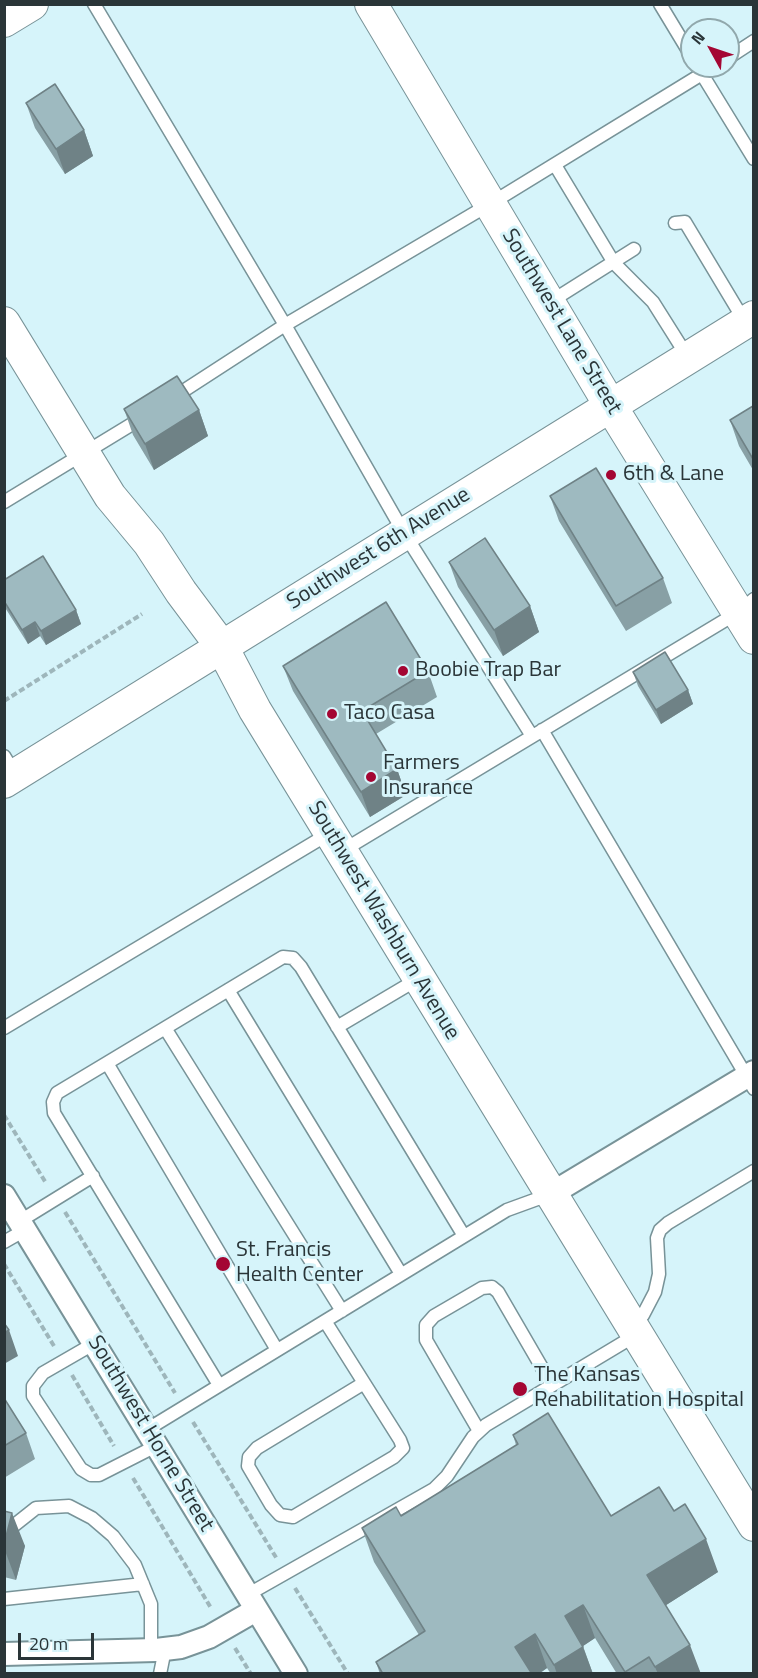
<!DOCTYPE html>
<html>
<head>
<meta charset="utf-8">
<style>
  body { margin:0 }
  #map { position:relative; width:758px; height:1678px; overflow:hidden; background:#d6f4fa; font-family:"Titillium Web",sans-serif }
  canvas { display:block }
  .frame { position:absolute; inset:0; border:6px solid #2a3538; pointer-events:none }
  .north { position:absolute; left:680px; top:18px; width:60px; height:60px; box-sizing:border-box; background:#d6f4fa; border:2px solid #91a8ac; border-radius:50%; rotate:310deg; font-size:16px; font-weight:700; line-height:24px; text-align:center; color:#2a3538 }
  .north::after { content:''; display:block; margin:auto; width:21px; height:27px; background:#a40633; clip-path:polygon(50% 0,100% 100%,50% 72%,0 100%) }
  .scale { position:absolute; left:18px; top:1633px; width:76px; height:27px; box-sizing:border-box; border:3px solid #2a3538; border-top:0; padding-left:8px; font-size:18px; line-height:21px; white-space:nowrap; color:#2a3538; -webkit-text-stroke:4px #d6f4fa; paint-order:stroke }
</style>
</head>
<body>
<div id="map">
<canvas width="758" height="1678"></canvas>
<div class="frame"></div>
<div class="north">N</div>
<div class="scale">20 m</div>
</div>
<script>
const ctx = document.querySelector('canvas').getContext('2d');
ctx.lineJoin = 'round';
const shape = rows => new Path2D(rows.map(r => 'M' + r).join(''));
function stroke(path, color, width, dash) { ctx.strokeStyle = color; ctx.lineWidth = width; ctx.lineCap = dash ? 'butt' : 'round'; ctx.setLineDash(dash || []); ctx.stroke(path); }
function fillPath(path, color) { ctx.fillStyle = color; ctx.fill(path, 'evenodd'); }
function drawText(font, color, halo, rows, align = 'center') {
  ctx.font = font + ' "Titillium Web",sans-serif'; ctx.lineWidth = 6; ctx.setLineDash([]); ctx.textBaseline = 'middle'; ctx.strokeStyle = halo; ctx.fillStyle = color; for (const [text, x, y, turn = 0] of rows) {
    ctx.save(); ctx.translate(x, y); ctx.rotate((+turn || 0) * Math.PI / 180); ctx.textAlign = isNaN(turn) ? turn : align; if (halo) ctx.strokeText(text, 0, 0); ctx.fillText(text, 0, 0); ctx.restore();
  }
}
const path = shape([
  [4,701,142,614],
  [4,1115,46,1183],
  [65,1212,175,1393],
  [4,1264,54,1346],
  [72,1375,114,1446],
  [193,1422,277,1559],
  [133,1478,211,1608],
  [295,1588,348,1674],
  [235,1648,251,1674]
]);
const lane = shape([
  [94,4,285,325,404,533,532,736],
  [660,4,692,57],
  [728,58,754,41],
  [697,66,754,159],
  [555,165,614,263,653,302,687,356],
  [675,223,685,222,745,322],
  [550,302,634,249],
  [174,397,285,325,490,204,715,66],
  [4,502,142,418],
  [542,730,754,1089],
  [4,756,15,774],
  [342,851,737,613,754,599],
  [228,990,401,1274],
  [337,1027,418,979],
  [4,1028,330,833],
  [165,1028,342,1311],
  [107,1063,277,1350],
  [20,1221,93,1176],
  [4,1242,25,1230],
  [325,1321,400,1440,403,1448,394,1457,293,1517,280,1515,271,1505,248,1466,249,1457,257,1448,364,1383],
  [633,1326,643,1315,655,1292,659,1274,657,1238,660,1230,668,1223,754,1171],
  [95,1343,43,1373,33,1386,33,1396,81,1469,91,1475,99,1475,158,1445],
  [219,1385,54,1113,53,1102,57,1093,107,1063,283,957,293,958,301,967,464,1236],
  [148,1429,507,1210,551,1194],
  [479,1431,426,1340,426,1325,434,1316,482,1288,492,1287,498,1292,552,1385],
  [4,1539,12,1527,36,1508,69,1506,92,1518,113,1536,135,1565,151,1604,151,1650],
  [247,1595,434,1489,447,1476,473,1437,486,1425,636,1335],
  [4,1599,143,1584],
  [160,1674,165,1649]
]);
const street = shape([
  [551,1194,754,1072],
  [4,1196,296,1674],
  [4,1654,156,1650,181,1647,209,1637,256,1610]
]);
const secondary = shape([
  [371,4,610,405,754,638],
  [4,21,32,4],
  [4,323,110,496,149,543,181,592,222,647,255,710,754,1525],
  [4,782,754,317]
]);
const wall = shape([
  [26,103,84,130,93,156,65,174,35,128],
  [753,406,753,470,739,446,730,420],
  [124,409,199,410,208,436,154,470,133,435],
  [550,496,663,578,672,603,626,631,559,521],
  [449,562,530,606,539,632,503,656,458,587],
  [4,580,76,610,81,624,46,645,40,636,28,644,4,606],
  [283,666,428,671,437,697,376,734,397,769,406,795,370,817,293,691],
  [633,672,688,690,693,704,661,724,638,686],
  [4,1398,26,1433,35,1459,4,1478],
  [513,1435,611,1516,674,1511,718,1572,666,1605,701,1674,617,1674,595,1638,583,1646,593,1674,551,1674,547,1668,539,1674,380,1674,376,1662,419,1635,374,1562,362,1528,401,1516,516,1445],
  [4,1511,25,1546,16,1580,4,1577]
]);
const shadedWall = shape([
  [84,130,93,156,65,174,56,149],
  [199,410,208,436,154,470,145,444],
  [530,606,539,632,503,656,494,630],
  [76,610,81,624,46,645,41,631],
  [35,622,40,636,28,644,22,630],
  [688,690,693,704,661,724,656,710],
  [397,769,406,795,370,817,361,792],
  [9,1330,18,1356,4,1364,4,1333],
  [12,1513,25,1546,16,1580,4,1548,4,1544],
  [706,1539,718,1572,660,1609,647,1575],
  [583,1605,595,1638,577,1650,565,1616],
  [535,1634,547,1668,538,1674,525,1674,515,1647],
  [690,1645,701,1674,658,1674,655,1667],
  [583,1647,593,1674,557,1674,554,1665]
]);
const building = shape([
  [55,84,84,130,56,149,26,103,55,84],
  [177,376,199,410,145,444,124,409,177,376],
  [753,406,753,459,730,420,753,406],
  [596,468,663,578,616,606,550,496,596,468],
  [485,538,530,606,494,630,449,562,485,538],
  [43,556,76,610,41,631,35,622,22,630,4,601,4,580,43,556],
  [386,602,428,671,362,711,397,769,361,792,283,666,386,602],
  [665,652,688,690,656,710,633,672,665,652],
  [4,1323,9,1330,4,1333,4,1323],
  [4,1398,26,1433,4,1446,4,1398],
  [548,1413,611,1516,659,1487,674,1511,685,1504,706,1539,647,1575,690,1645,655,1667,649,1657,625,1672,583,1605,565,1616,583,1647,554,1665,535,1634,515,1647,532,1674,383,1674,376,1662,425,1631,362,1528,396,1507,401,1516,518,1444,513,1435,548,1413],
  [4,1511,12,1513,4,1544,4,1511]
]);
const markers = [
  [611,475,6,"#a40633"],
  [403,671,6,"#a40633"],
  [332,714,6,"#a40633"],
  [371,777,6,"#a40633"],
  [223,1264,8,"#a40633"],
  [520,1389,8,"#a40633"]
];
const streetNames = [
  ["Southwest Lane Street",561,322,59],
  ["Southwest 6th Avenue",379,549,-32],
  ["Southwest Washburn Avenue",383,921,59],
  ["Southwest Horne Street",150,1434,59]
];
const poiNames = [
  ["6th & Lane",623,475],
  ["Boobie Trap Bar",415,671],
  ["Taco Casa",344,714],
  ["Farmers",383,764],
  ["Insurance",383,789],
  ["St. Francis",236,1251],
  ["Health Center",236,1276],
  ["The Kansas",534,1376],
  ["Rehabilitation Hospital",534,1401]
];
stroke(lane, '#789398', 15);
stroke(street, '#789398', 26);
stroke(secondary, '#789398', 34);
stroke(path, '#9eb6bb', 4, [6, 3]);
stroke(lane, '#fff', 12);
stroke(street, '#fff', 22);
stroke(secondary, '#fff', 32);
fillPath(wall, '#88a0a5');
fillPath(shadedWall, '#6f8286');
fillPath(building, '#9ebac0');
stroke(building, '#6f8286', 1.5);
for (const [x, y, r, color] of markers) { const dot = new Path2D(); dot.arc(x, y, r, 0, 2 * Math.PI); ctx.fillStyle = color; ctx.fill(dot); stroke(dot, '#d6f4fa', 2); }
drawText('22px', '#2a3538', '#d6f4fa', streetNames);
drawText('22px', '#2a3538', '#d6f4fa', poiNames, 'left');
</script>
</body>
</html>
